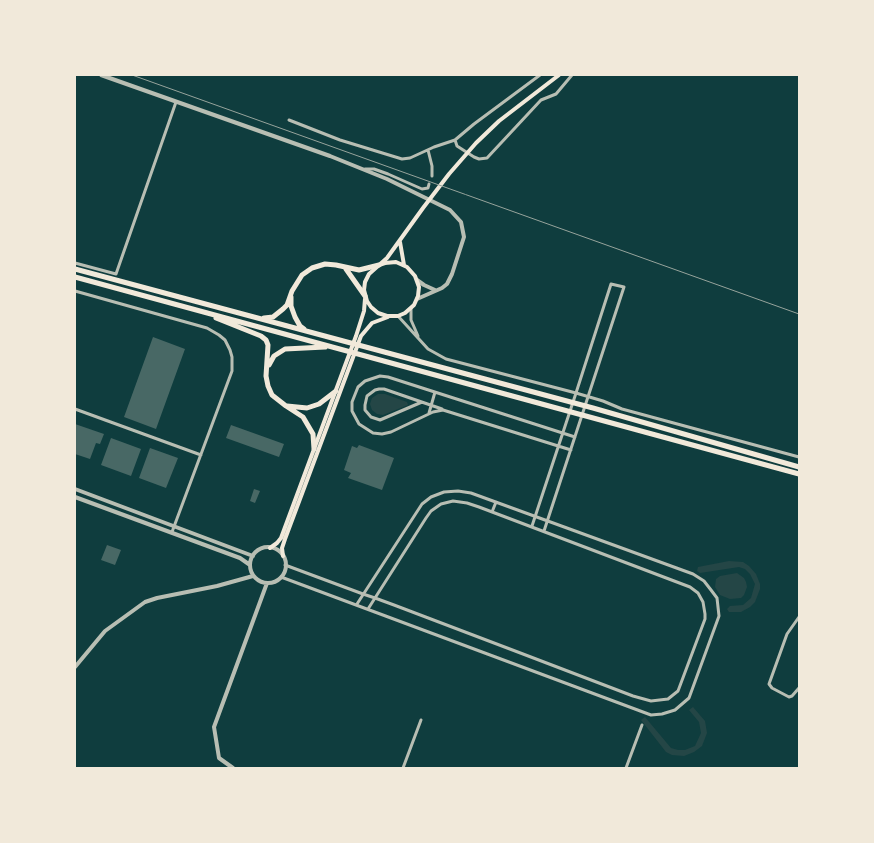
<!DOCTYPE html>
<html>
<head>
<meta charset="utf-8">
<style>
  body { margin:0 }
  #map { position:relative; width:874px; height:843px; overflow:hidden; background:#0f3d3e; font-family:"DejaVu Sans",sans-serif }
  canvas { display:block }
  .frame { position:absolute; inset:0; border:76px solid #f1e9da; pointer-events:none }
</style>
</head>
<body>
<div id="map">
<canvas width="874" height="843"></canvas>
<div class="frame"></div>
</div>
<script>
const ctx = document.querySelector('canvas').getContext('2d');
ctx.lineJoin = 'round';
function fillPath(path, color) { ctx.fillStyle = color; ctx.fill(path, 'evenodd'); }
const shape = rows => new Path2D(rows.map(r => 'M' + r).join(''));
function stroke(path, color, width, dash) { ctx.strokeStyle = color; ctx.lineWidth = width; ctx.lineCap = dash ? 'butt' : 'round'; ctx.setLineDash(dash || []); ctx.stroke(path); }
const green = shape([
  [378,394,385,394,407,402,408,405,383,415,377,414,372,410,370,404,372,398],
  [729,561,743,562,749,566,756,574,760,584,760,589,755,602,750,607,741,612,729,612,727,609,730,606,743,605,751,598,755,584,750,574,745,569,739,567,700,573,697,571,698,567],
  [737,573,744,578,746,582,747,587,744,595,741,598,730,599,720,595,715,587,716,579,720,576],
  [693,707,705,721,707,733,702,746,694,752,684,756,672,755,666,752,641,720,645,717,671,748,678,750,685,750,695,746,701,733,699,722,689,710]
]);
const building = shape([
  [153,337,185,349,156,429,124,417],
  [75,424,104,434,100,444,96,443,90,459,75,454],
  [231,425,284,444,279,457,226,438],
  [111,438,141,449,131,476,101,465],
  [359,445,394,458,382,490,348,478,351,473,344,470,352,446,357,448],
  [150,448,178,458,166,488,139,478],
  [254,489,260,491,255,503,250,501],
  [107,545,121,550,115,565,101,560]
]);
const minor = shape([
  [540,75,474,124,455,140,457,146,474,157,479,159,487,158,541,100,556,94,572,75],
  [289,120,340,140,402,159,410,158,434,147,455,140],
  [428,150,432,166,432,176],
  [365,169,374,169,388,174,422,189,428,188,429,184],
  [75,263,116,274,176,102],
  [75,291,207,328,219,335,225,340,230,350,232,357,232,371,172,532],
  [411,308,411,320,418,336],
  [398,316,428,349,446,359,576,393,603,401,622,409,799,457],
  [422,402,380,420,371,417,365,410,365,405,367,396,375,390,379,389,384,389,442,409],
  [75,409,201,455],
  [429,413,435,392],
  [571,450,443,410,433,412,391,432,382,434,373,433,359,424,352,411,352,402,358,387,365,381,380,376,388,377,575,437],
  [492,512,496,502],
  [532,526,576,393,611,284,624,287,544,531],
  [285,565,363,594,375,598,394,605,523,654,633,696,651,701,668,699,678,691,705,619,705,614,703,602,698,593,690,587,479,507,467,503,453,501,441,504,431,511,426,518,375,598,368,609],
  [281,577,651,715,662,714,675,710,689,698,719,616,717,598,711,590,704,581,693,574,471,493,458,491,444,492,431,497,422,504,357,604],
  [799,617,787,634,769,684,772,688,789,697,792,696,799,688],
  [403,768,421,720],
  [626,768,642,725]
]);
const tertiary = shape([
  [101,75,330,156,387,179,450,210,461,222,464,237,452,274,447,284,442,288,417,299],
  [417,280,424,285,435,290],
  [75,489,253,556],
  [75,497,240,558,250,565],
  '250 565a18 18 0 1 1 36 0a18 18 0 1 1-36 0Z',
  [75,667,105,631,145,602,157,598,217,586,253,576],
  [233,768,219,758,214,727,267,583]
]);
const secondary = shape([
  [400,242,404,265],
  [379,265,385,263,396,262,407,267,415,276,419,287,418,296,414,305,405,313,398,316,387,316,378,313,371,307,367,301,364,290,365,282,369,274,387,258,423,208,449,174,476,143,499,121,559,75],
  [270,548,277,543,281,538,356,336,364,311,365,299],
  [283,556,282,548,285,539,361,336,372,323,388,317]
]);
const trunk = shape([
  [75,269,593,408,799,467],
  [346,269,365,296],
  [75,277,799,474],
  [291,297,291,306,295,317,300,326,304,329],
  [216,318,261,336,266,340,268,345,266,376,268,386,272,395,286,406,303,417,313,434,314,449],
  [264,318,273,317,283,309,287,305,292,291,302,275,312,268,325,264,336,265,359,270,379,265],
  [269,365,274,356,285,349,325,347],
  [287,406,307,408,319,404,336,391]
]);
const rail = shape([
  [132,75,799,314]
]);
fillPath(green, '#244646');
fillPath(building, '#486865');
stroke(minor, '#b8beb3', 3);
stroke(tertiary, '#b8beb3', 4);
stroke(secondary, '#f1e9da', 4);
stroke(trunk, '#f1e9da', 5);
stroke(rail, '#97a49c', 1);
</script>
</body>
</html>
